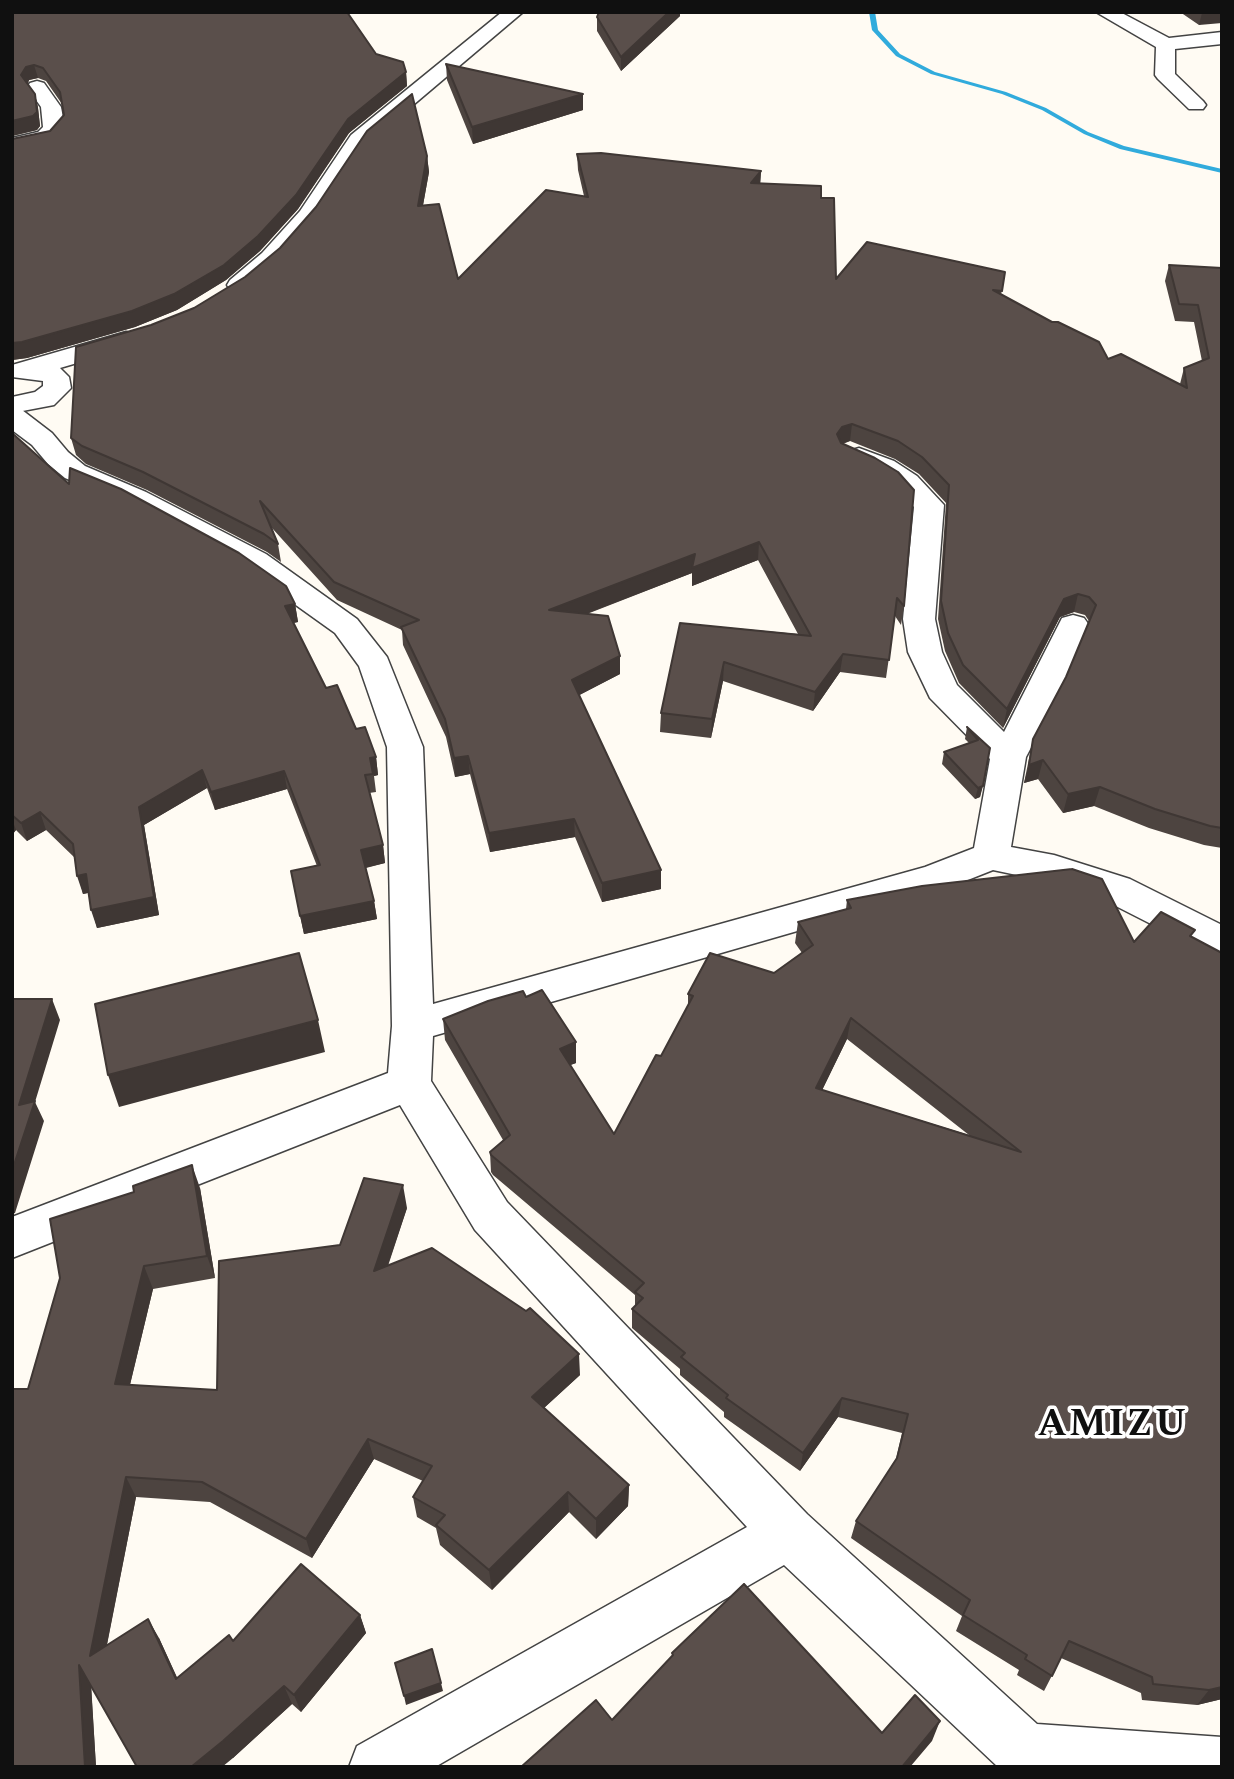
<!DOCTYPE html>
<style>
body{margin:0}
#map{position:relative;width:1234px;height:1779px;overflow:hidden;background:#fffbf3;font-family:Spectral,serif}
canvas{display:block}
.frame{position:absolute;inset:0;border:14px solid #101010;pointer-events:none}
</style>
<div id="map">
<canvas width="1234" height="1779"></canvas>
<div class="frame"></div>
</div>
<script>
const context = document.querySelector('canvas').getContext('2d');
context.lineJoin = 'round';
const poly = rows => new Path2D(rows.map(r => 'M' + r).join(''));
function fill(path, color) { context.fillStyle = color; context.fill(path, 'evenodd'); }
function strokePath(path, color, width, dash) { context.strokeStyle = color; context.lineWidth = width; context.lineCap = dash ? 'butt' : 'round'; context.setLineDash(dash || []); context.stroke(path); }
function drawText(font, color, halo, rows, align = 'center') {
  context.font = font + ' Spectral,serif'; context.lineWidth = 7; context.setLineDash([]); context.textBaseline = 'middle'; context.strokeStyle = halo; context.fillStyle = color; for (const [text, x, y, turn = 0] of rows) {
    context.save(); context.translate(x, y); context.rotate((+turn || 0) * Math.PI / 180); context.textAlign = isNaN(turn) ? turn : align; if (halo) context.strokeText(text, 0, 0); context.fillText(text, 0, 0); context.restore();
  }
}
const stream = poly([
 [869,12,875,12,878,30,900,54,935,72,1006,92,1046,108,1088,132,1124,146,1222,169,1222,173,1120,149,1084,134,1042,110,1002,94,931,74,896,56,872,30,869,12]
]);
const minor = poly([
 [1096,12,1120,12,1169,38,1222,32,1222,44,1175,49,1175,74,1203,101,1206,105,1203,109,1189,109,1158,79,1155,75,1156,47,1096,12],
 [37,81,44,83,61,107,65,129,53,142,12,151,12,138,38,132,43,127,41,107,27,87,30,83,37,81],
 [12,408,22,410,52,433,68,452,85,466,146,492,266,554,357,619,387,657,423,747,433,1004,925,867,974,848,990,759,930,698,908,652,903,619,914,507,897,488,874,473,849,463,845,457,849,451,859,448,894,461,917,476,944,505,935,619,942,652,957,685,1004,732,1062,618,1073,615,1084,618,1089,625,1059,694,1026,757,1011,847,1054,855,1130,879,1222,925,1222,958,1208,953,1102,899,1050,882,993,870,950,887,433,1036,431,1081,507,1202,807,1514,1037,1724,1222,1737,1222,1767,998,1767,784,1565,435,1767,349,1767,357,1746,747,1527,475,1230,400,1105,12,1258,12,1217,388,1073,392,1026,387,747,359,666,335,633,244,568,126,504,65,478,48,464,32,445,12,430,12,408]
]);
const tertiary = poly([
 [502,12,523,12,367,144,316,221,280,263,248,290,239,292,230,290,227,285,230,280,262,253,300,211,351,135,502,12],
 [126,332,135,334,139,340,135,346,60,368,69,377,71,388,54,405,12,413,12,397,35,392,43,386,43,381,12,377,12,365,126,332]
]);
const wall = poly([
 [12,12,376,54,406,72,407,86,349,133,298,209,260,251,226,280,177,310,135,327,27,358,12,360,12,139,50,131,64,115,62,104,46,81,38,78,29,80,28,84,35,94,38,108,40,126,37,130,12,136],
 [599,12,680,12,680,16,621,71,597,31,597,17],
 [1180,12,1222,12,1199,25],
 [446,64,583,94,583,110,473,144,447,80],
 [577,154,761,171,760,184,821,198,836,279,1005,272,1001,295,1108,359,1180,384,1184,368,1202,361,1194,322,1175,321,1165,281,1169,265,1222,268,1222,848,1204,845,1149,828,1094,806,1063,813,1038,779,1024,783,1033,739,1066,677,1089,621,1085,615,1074,612,1060,617,1003,728,959,683,945,651,938,619,946,503,919,474,895,459,850,441,843,444,904,606,901,625,895,616,886,678,840,672,813,711,723,681,711,738,660,732,661,713,680,623,798,634,758,560,692,586,692,573,587,614,620,674,579,695,661,889,602,902,575,837,490,852,470,774,455,777,446,737,403,645,402,630,337,600,272,528,278,544,281,562,267,552,147,490,86,464,76,455,71,438,151,325,194,308,245,277,427,156,429,172,423,205,458,279,584,196,578,170],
 [12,433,69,484,295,604,298,622,293,623,326,688,376,757,378,775,374,776,376,792,369,793,383,845,385,863,366,868,374,901,377,919,304,934,291,871,317,866,287,789,215,810,207,788,144,825,159,915,97,928,88,893,83,894,75,858,46,830,27,841,16,830,12,835],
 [967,727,990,748,980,797,975,799,942,764,944,752,969,743,965,739],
 [847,900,1134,942,1192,937,1222,953,1222,1699,1197,1705,1142,1700,1141,1693,1061,1658,1044,1691,1017,1675,1019,1670,956,1631,962,1616,851,1538,856,1521,896,1459,902,1433,838,1417,800,1471,724,1417,724,1412,680,1375,680,1369,632,1328,632,1309,635,1306,635,1295,493,1175,491,1172,490,1152,503,1140,445,1040,443,1019,576,1063,570,1065,614,1134,661,1056,688,1006,688,994,774,973,802,953,795,943,798,922,846,909],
 [847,1039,969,1135,822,1090],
 [200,1188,215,1278,153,1289,130,1385,217,1390,340,1245,407,1208,388,1266,580,1375,544,1408,629,1485,628,1506,596,1539,569,1512,492,1590,440,1545,436,1528,417,1517,413,1497,423,1481,374,1459,312,1558,210,1502,136,1497,107,1645,159,1638,177,1678,233,1641,360,1615,366,1633,301,1712,292,1704,233,1758,91,1686,96,1767,12,1767,28,1389]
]);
const shadedWall = poly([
 [669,12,680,12,680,16,621,71,621,57],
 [1208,12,1222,12,1222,23,1199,25,1202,13],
 [34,65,38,78,29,80,25,88,21,75,26,67],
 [406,72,407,86,349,133,298,209,260,251,226,280,177,310,135,327,27,358,12,360,12,343,348,119],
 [35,94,38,108,40,126,37,130,12,136,12,121],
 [583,94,583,110,473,144,472,127],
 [427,156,429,172,420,222,418,206],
 [761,171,760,187,751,183],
 [852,424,850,441,840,444,837,434,842,427],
 [759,542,758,560,692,586,692,573,549,628,549,610,695,554],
 [1078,594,1074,612,1060,617,1003,728,1007,709,1064,599],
 [295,604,298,622,288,624,285,606],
 [843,654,840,672,813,711,815,692],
 [620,656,620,674,572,699,572,680],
 [724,662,723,681,711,738,712,719],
 [468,756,470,774,455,777,454,758],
 [376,757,378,775,374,776,370,758],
 [1043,760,1038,779,1024,783,1029,765],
 [202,770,207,788,144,825,159,915,97,928,91,910,139,807],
 [284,771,287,789,215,810,211,792],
 [983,786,980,797,975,799,978,788],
 [1100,787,1094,806,1063,813,1068,794],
 [40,812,46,830,27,841,21,823],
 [12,819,16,830,12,835],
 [574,819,575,837,490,852,489,833],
 [383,845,385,863,364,868,361,850],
 [661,870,661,889,602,902,602,883],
 [86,874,92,892,83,894,77,876],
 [374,901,377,919,304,934,300,916],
 [52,999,60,1020,35,1102,44,1121,15,1213,12,1214,12,1171,19,1105],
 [851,1018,847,1039,813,1109,816,1088],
 [318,1020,325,1052,119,1107,108,1075],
 [576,1042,576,1063,560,1069,560,1049],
 [192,1165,200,1188,215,1278,207,1256],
 [403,1185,407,1208,378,1294,374,1271],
 [144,1266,153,1289,125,1405,115,1384],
 [579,1354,580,1375,533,1418,532,1397],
 [842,1398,838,1417,800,1471,803,1453],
 [368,1439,374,1459,312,1558,306,1539],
 [126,1477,136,1497,101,1674,90,1656],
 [629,1485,628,1506,596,1539,596,1519],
 [568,1492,569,1512,492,1590,489,1570],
 [360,1615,366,1633,301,1712,294,1695],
 [148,1619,159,1638,186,1697,176,1679],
 [79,1665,91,1683,96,1767,85,1767],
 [441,1683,443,1691,406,1705,404,1696],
 [284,1686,292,1704,233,1758,222,1767,191,1767],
 [1222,1687,1222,1699,1197,1705,1209,1690],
 [940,1721,932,1741,910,1767,902,1767]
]);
const building = poly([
 [12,12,347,12,376,54,403,62,406,72,348,119,296,195,258,236,224,265,174,294,132,311,22,342,12,343,12,139,50,131,64,115,60,92,43,68,34,65,26,67,21,75,35,94,37,112,33,116,12,121,12,12],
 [599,12,669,12,621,57,597,17,599,12],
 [446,64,583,94,472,127,446,64],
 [412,94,427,156,418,206,439,204,458,279,546,190,588,197,577,154,601,153,761,171,751,183,821,186,821,198,834,198,836,279,867,242,1005,272,1002,291,993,290,1052,322,1058,322,1099,342,1108,359,1121,354,1187,388,1184,368,1209,358,1198,305,1179,304,1169,265,1222,268,1222,828,1210,826,1155,809,1100,787,1068,794,1043,760,1029,765,1033,739,1066,677,1096,605,1089,597,1078,594,1064,599,1007,709,963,665,948,633,941,601,949,485,922,457,898,441,852,424,842,427,837,434,841,443,875,458,898,472,914,490,904,606,897,598,889,660,843,654,815,692,724,662,712,719,661,713,680,623,811,636,759,542,692,568,695,554,549,610,608,616,620,656,572,680,661,870,602,883,574,819,489,833,468,756,454,758,445,719,401,627,419,620,334,582,260,501,278,544,264,534,143,472,82,446,71,438,76,347,151,325,194,308,245,277,280,248,316,207,367,131,412,94],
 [12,433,69,484,70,468,121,489,239,553,286,586,295,604,285,606,326,688,337,685,356,729,365,727,376,757,370,758,373,774,365,775,383,845,361,850,374,901,300,916,291,871,320,865,284,771,211,792,202,770,139,807,154,897,91,910,86,874,77,876,73,844,40,812,21,823,12,815,12,433],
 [967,727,990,748,983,786,978,788,944,752,978,740,967,727],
 [1072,869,1102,879,1134,942,1161,912,1195,930,1190,936,1222,953,1222,1687,1209,1690,1153,1684,1152,1677,1069,1641,1052,1676,1025,1659,1027,1655,963,1615,970,1600,856,1521,897,1458,908,1414,842,1398,803,1453,726,1398,728,1395,681,1357,685,1353,632,1309,643,1298,635,1292,644,1283,491,1155,490,1152,510,1135,443,1019,488,1001,523,991,526,997,542,990,576,1042,560,1049,614,1134,656,1055,661,1056,693,996,688,994,710,953,774,973,813,945,798,922,851,908,847,900,922,886,1072,869],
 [851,1018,1021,1152,816,1088,851,1018],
 [299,953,318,1020,108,1075,95,1004,299,953],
 [12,999,52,999,19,1105,35,1101,12,1171,12,999],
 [192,1165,207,1256,144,1266,115,1384,217,1390,219,1261,340,1245,364,1178,403,1185,374,1271,432,1248,526,1311,530,1308,579,1354,532,1397,629,1485,596,1519,568,1492,489,1570,436,1525,445,1515,413,1497,432,1466,368,1439,306,1539,202,1482,126,1477,90,1656,148,1619,176,1679,229,1635,233,1641,301,1564,360,1615,294,1695,284,1686,223,1741,191,1767,137,1767,79,1665,85,1767,12,1767,12,1390,13,1389,28,1389,60,1278,50,1219,134,1192,133,1186,192,1165],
 [744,1584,882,1733,915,1695,940,1721,902,1767,521,1767,596,1700,612,1720,673,1655,672,1653,744,1584],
 [432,1649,441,1683,404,1696,395,1663,432,1649]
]);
const nearDistrictnames = [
 ["AMIZU",1113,1428]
];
fill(stream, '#31abdc');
strokePath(minor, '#434343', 3);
strokePath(tertiary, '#434343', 3);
fill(minor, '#fff');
fill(tertiary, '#fff');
fill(wall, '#4d4440');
fill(shadedWall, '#3f3734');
fill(building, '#5a4f4b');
strokePath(building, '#3f3734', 2);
context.letterSpacing = '2px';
drawText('bold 38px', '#101010', '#fff', nearDistrictnames);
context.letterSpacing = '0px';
</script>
